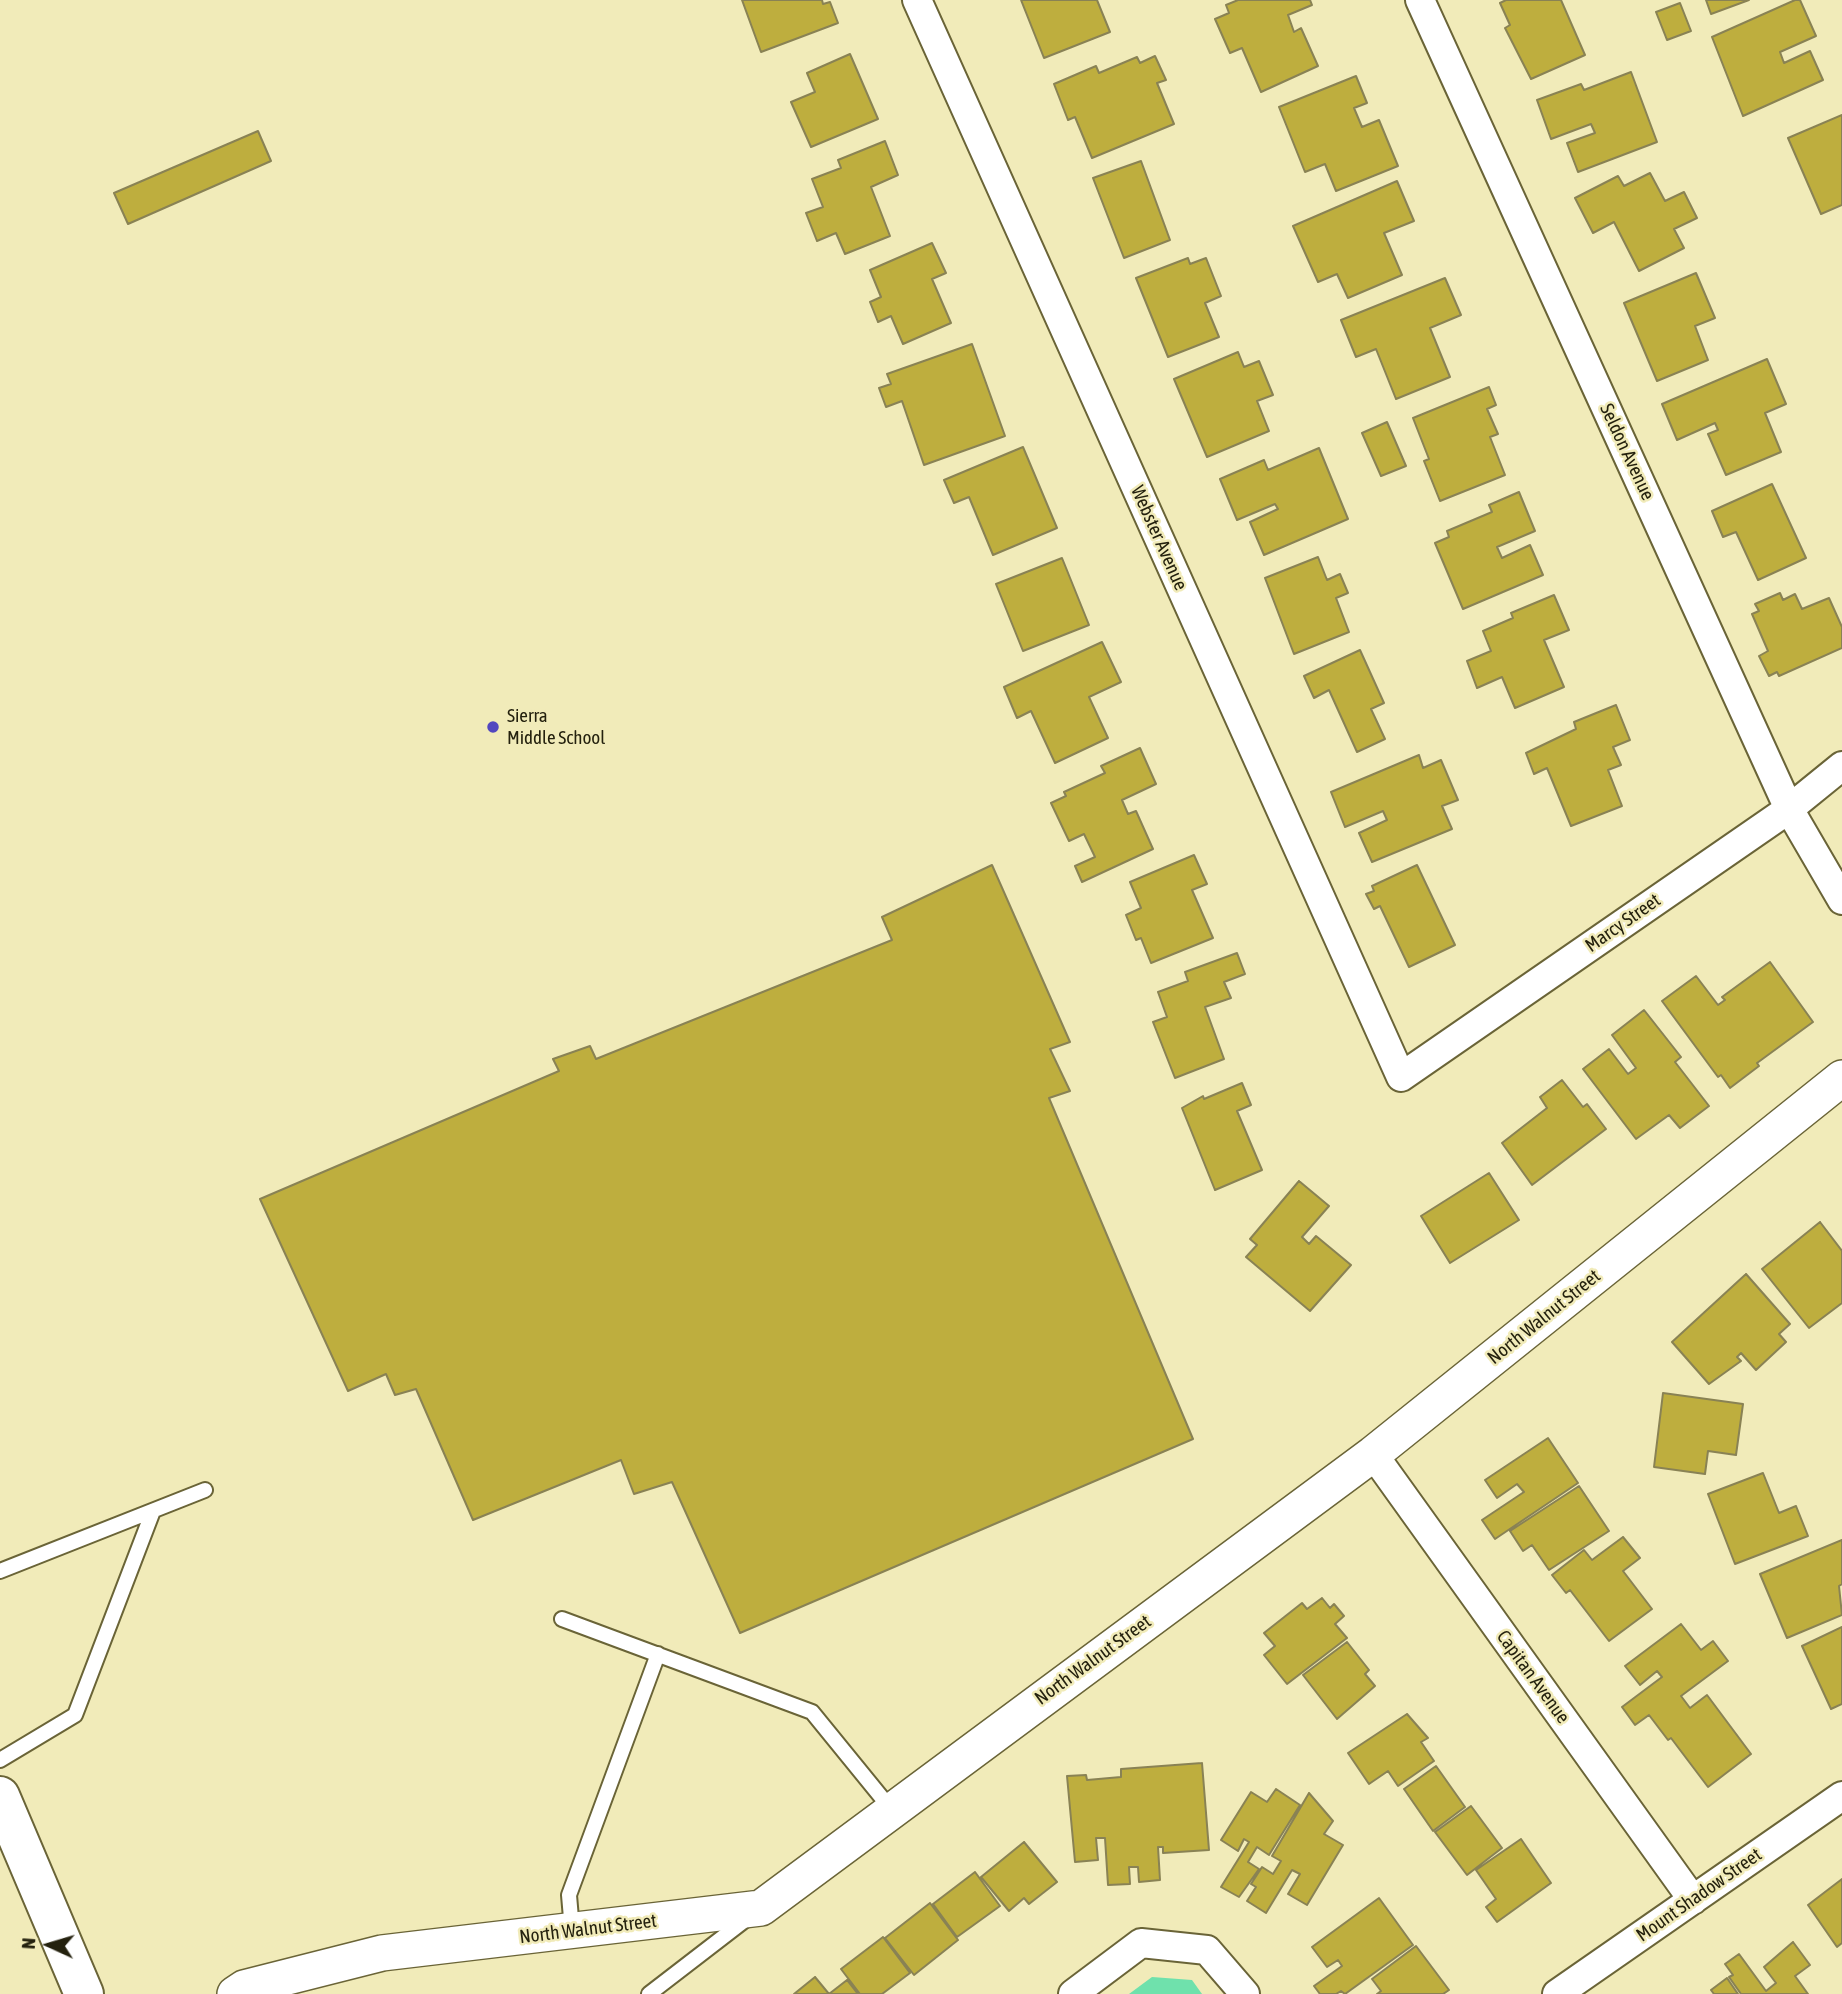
<!DOCTYPE html>
<style>
body{margin:0}
#map{position:relative;width:1842px;height:1994px;overflow:hidden;background:#f1ebb9;font-family:"Asap Condensed",sans-serif}
canvas{display:block}
.north{position:absolute;left:14px;top:1910px;width:70px;height:70px;-webkit-text-stroke:5px #f1ebb9;paint-order:stroke;rotate:274deg;font-size:19px;font-weight:700;line-height:28px;text-align:center;color:#24210e}
.north::after{content:'';display:block;margin:auto;width:24px;height:32px;background:#24210e;clip-path:polygon(50% 0,100% 100%,50% 72%,0 100%)}
</style>
<div id="map">
<canvas width="1842" height="1994"></canvas>
<div class="north">N</div>
</div>
<script>
const context = document.querySelector('canvas').getContext('2d');
context.lineJoin = 'round';
function fill(path, color) { context.fillStyle = color; context.fill(path, 'evenodd'); }
const poly = rows => new Path2D(rows.map(r => 'M' + r).join(''));
function strokePath(path, color, width, dash) { context.strokeStyle = color; context.lineWidth = width; context.lineCap = dash ? 'butt' : 'round'; context.setLineDash(dash || []); context.stroke(path); }
function drawText(font, color, halo, rows, align = 'center') {
  context.font = font + ' "Asap Condensed",sans-serif'; context.lineWidth = 5; context.setLineDash([]); context.textBaseline = 'middle'; context.strokeStyle = halo; context.fillStyle = color; for (const [text, x, y, turn = 0] of rows) {
    context.save(); context.translate(x, y); context.rotate((+turn || 0) * Math.PI / 180); context.textAlign = isNaN(turn) ? turn : align; if (halo) context.strokeText(text, 0, 0); context.fillText(text, 0, 0); context.restore();
  }
}
const green = poly([
 [1152,1977,1192,1980,1202,1994,1129,1994]
]);
const building = poly([
 [742,0,822,0,823,4,830,2,838,23,761,52,742,0],
 [1021,0,1097,0,1110,32,1044,58,1021,0],
 [1238,0,1310,0,1312,5,1288,15,1294,32,1301,28,1318,66,1261,92,1242,48,1230,53,1215,19,1229,13,1226,5,1238,0],
 [1506,0,1561,0,1585,55,1531,79,1505,28,1510,25,1500,3,1506,0],
 [1706,0,1749,0,1711,14,1706,0],
 [1795,0,1800,0,1816,36,1780,52,1784,63,1810,51,1823,80,1743,116,1712,37,1795,0],
 [1680,3,1691,31,1667,40,1656,12,1680,3],
 [850,54,878,119,811,147,791,102,815,92,807,73,850,54],
 [1155,56,1166,80,1157,83,1174,124,1092,158,1075,117,1068,120,1054,84,1096,66,1099,73,1137,57,1140,63,1155,56],
 [1631,72,1657,142,1578,172,1567,143,1595,133,1591,124,1551,139,1537,100,1581,84,1584,90,1631,72],
 [1356,76,1367,103,1354,108,1362,127,1379,120,1398,166,1336,191,1325,164,1305,172,1279,107,1356,76],
 [1842,115,1842,205,1821,214,1788,138,1842,115],
 [258,131,271,161,128,224,114,193,258,131],
 [885,141,898,175,871,187,890,236,845,254,836,233,817,241,806,213,823,207,812,179,841,168,838,160,885,141],
 [1141,161,1170,240,1124,258,1093,178,1141,161],
 [1650,173,1665,201,1684,192,1697,218,1674,229,1684,248,1639,271,1614,222,1593,233,1575,198,1618,176,1624,186,1650,173],
 [1397,181,1414,221,1384,233,1402,275,1348,298,1337,274,1318,282,1293,226,1397,181],
 [932,243,946,273,932,279,951,323,903,344,891,316,878,322,870,302,881,297,870,270,932,243],
 [1188,258,1190,264,1206,258,1221,296,1205,303,1219,337,1168,357,1136,278,1188,258],
 [1696,273,1715,318,1695,326,1708,360,1657,381,1624,303,1696,273],
 [1445,278,1461,315,1430,328,1450,377,1396,399,1376,349,1356,357,1341,320,1445,278],
 [972,344,1005,436,924,465,902,401,886,407,879,388,891,384,887,374,972,344],
 [1238,352,1244,367,1259,361,1273,395,1257,401,1269,431,1207,457,1174,379,1238,352],
 [1767,359,1786,404,1765,413,1781,452,1726,475,1708,434,1718,430,1715,423,1677,440,1662,404,1767,359],
 [1489,387,1496,405,1487,409,1498,434,1490,437,1505,475,1440,501,1424,461,1429,459,1413,418,1489,387],
 [1387,422,1406,466,1381,476,1362,433,1387,422],
 [1023,447,1057,528,993,555,969,497,954,503,944,480,1023,447],
 [1319,448,1348,519,1264,555,1250,522,1278,509,1275,504,1237,520,1220,479,1264,460,1268,470,1319,448],
 [1772,484,1806,558,1758,580,1736,532,1723,537,1712,511,1772,484],
 [1519,492,1535,531,1497,547,1502,558,1530,545,1543,575,1463,609,1435,543,1449,537,1447,531,1492,512,1489,505,1519,492],
 [1318,557,1327,580,1340,574,1348,593,1336,598,1349,632,1294,654,1265,578,1318,557],
 [1062,558,1089,625,1023,651,996,584,1062,558],
 [1780,593,1783,600,1795,594,1802,609,1829,598,1842,627,1842,648,1779,676,1777,672,1769,676,1759,656,1768,651,1752,614,1759,611,1755,604,1780,593],
 [1554,595,1569,630,1544,640,1564,687,1515,708,1502,677,1477,688,1467,661,1491,651,1483,631,1513,618,1511,613,1554,595],
 [1102,642,1121,682,1089,697,1108,738,1055,763,1031,711,1017,718,1004,687,1102,642],
 [1360,650,1384,703,1371,709,1385,739,1357,752,1329,690,1314,698,1304,676,1360,650],
 [1616,705,1630,740,1613,747,1621,765,1608,770,1622,806,1571,826,1547,768,1534,774,1526,753,1576,729,1574,722,1616,705],
 [1140,748,1156,784,1122,800,1128,814,1136,811,1153,849,1082,882,1075,866,1095,857,1084,834,1069,841,1051,803,1066,796,1064,792,1105,773,1101,766,1140,748],
 [1419,755,1423,768,1441,760,1458,800,1442,806,1452,829,1372,862,1359,833,1387,820,1383,811,1345,827,1331,792,1419,755],
 [1194,855,1207,884,1192,890,1213,938,1151,963,1141,938,1136,940,1126,915,1141,908,1130,882,1194,855],
 [992,865,1070,1042,1050,1049,1070,1091,1049,1098,1193,1439,740,1633,672,1482,634,1494,621,1460,473,1520,416,1389,395,1395,386,1374,348,1391,260,1199,559,1071,553,1059,590,1046,596,1059,892,940,882,917,992,865],
 [1417,865,1455,945,1409,967,1380,906,1374,909,1366,894,1374,891,1372,886,1417,865],
 [1237,953,1245,974,1224,982,1231,998,1205,1007,1224,1059,1175,1078,1153,1022,1167,1017,1158,992,1188,981,1185,972,1237,953],
 [1770,962,1813,1022,1757,1063,1759,1066,1730,1088,1721,1075,1718,1077,1662,1001,1696,976,1718,1005,1725,1000,1722,997,1770,962],
 [1644,1010,1681,1057,1675,1062,1709,1106,1680,1128,1669,1115,1636,1139,1583,1069,1609,1049,1628,1074,1636,1068,1612,1035,1644,1010],
 [1562,1080,1583,1107,1587,1104,1606,1129,1532,1185,1502,1143,1547,1108,1540,1097,1562,1080],
 [1242,1083,1251,1105,1237,1111,1262,1170,1215,1190,1182,1108,1203,1096,1204,1099,1242,1083],
 [1489,1173,1519,1220,1450,1263,1421,1216,1489,1173],
 [1299,1181,1329,1206,1302,1237,1309,1244,1316,1236,1351,1265,1310,1311,1246,1257,1257,1245,1250,1239,1299,1181],
 [1820,1222,1842,1251,1842,1303,1809,1328,1762,1269,1820,1222],
 [1746,1274,1790,1324,1779,1334,1786,1342,1756,1370,1741,1353,1737,1357,1741,1361,1709,1384,1672,1342,1746,1274],
 [1663,1393,1743,1404,1736,1455,1708,1451,1705,1474,1654,1467,1663,1393],
 [1548,1438,1578,1483,1495,1539,1482,1520,1524,1492,1517,1484,1497,1498,1485,1480,1548,1438],
 [1763,1473,1779,1513,1796,1506,1808,1536,1735,1564,1708,1494,1763,1473],
 [1579,1486,1609,1531,1549,1570,1532,1545,1523,1551,1510,1531,1579,1486],
 [1623,1537,1640,1558,1623,1571,1652,1609,1609,1641,1570,1590,1566,1593,1552,1575,1584,1550,1592,1560,1623,1537],
 [1842,1540,1842,1584,1839,1586,1842,1615,1787,1638,1760,1574,1842,1540],
 [1322,1598,1330,1608,1334,1604,1344,1616,1335,1624,1347,1638,1287,1684,1264,1655,1275,1646,1264,1633,1302,1603,1307,1609,1322,1598],
 [1681,1624,1701,1650,1713,1641,1728,1661,1681,1696,1690,1708,1707,1695,1751,1754,1708,1787,1671,1738,1668,1740,1649,1715,1635,1725,1622,1707,1662,1677,1657,1671,1640,1685,1625,1666,1681,1624],
 [1842,1627,1842,1704,1831,1709,1802,1646,1842,1627],
 [1347,1642,1369,1670,1365,1674,1375,1686,1337,1719,1303,1675,1347,1642],
 [1407,1714,1428,1738,1421,1742,1434,1761,1398,1786,1388,1771,1369,1784,1348,1753,1407,1714],
 [1202,1763,1209,1850,1163,1853,1163,1847,1158,1847,1160,1880,1139,1882,1138,1867,1129,1867,1130,1884,1108,1885,1105,1838,1096,1838,1098,1860,1075,1862,1067,1776,1086,1775,1087,1780,1121,1777,1121,1769,1202,1763],
 [1436,1766,1465,1807,1433,1831,1404,1789,1436,1766],
 [1276,1789,1300,1805,1269,1855,1257,1847,1248,1862,1259,1869,1239,1897,1221,1887,1249,1842,1244,1839,1238,1851,1221,1840,1251,1792,1267,1802,1276,1789],
 [1309,1793,1333,1821,1324,1834,1343,1845,1307,1905,1288,1894,1300,1874,1292,1870,1266,1913,1247,1901,1256,1887,1251,1884,1262,1867,1273,1874,1281,1861,1272,1856,1309,1793],
 [1471,1806,1502,1848,1467,1875,1435,1832,1471,1806],
 [1521,1839,1551,1883,1497,1922,1486,1907,1496,1899,1476,1870,1521,1839],
 [1024,1842,1057,1882,1029,1904,1024,1898,1009,1911,981,1877,1024,1842],
 [975,1872,1000,1906,957,1937,933,1904,975,1872],
 [1842,1879,1842,1943,1837,1947,1808,1905,1842,1879],
 [1379,1898,1413,1945,1345,1994,1341,1991,1336,1994,1320,1994,1314,1986,1342,1966,1338,1960,1327,1967,1312,1947,1379,1898],
 [930,1903,958,1940,914,1975,885,1938,930,1903],
 [883,1937,910,1973,882,1994,860,1994,841,1969,883,1937],
 [1793,1942,1810,1965,1795,1976,1808,1994,1741,1994,1729,1977,1733,1975,1725,1964,1739,1954,1766,1991,1776,1983,1764,1967,1793,1942],
 [1416,1946,1449,1990,1443,1994,1377,1994,1381,1991,1372,1979,1416,1946],
 [815,1977,829,1994,794,1994,815,1977],
 [1727,1978,1738,1994,1714,1994,1711,1990,1727,1978],
 [847,1980,858,1994,829,1994,847,1980]
]);
const service = poly([
 [0,1571,205,1490],
 [562,1619,812,1712,891,1809],
 [0,1760,75,1715,153,1511],
 [572,1930,569,1895,658,1654],
 [649,1994,749,1917]
]);
const minor = poly([
 [917,0,1401,1077,1789,809,1842,766],
 [1420,0,1789,809,1842,900],
 [1373,1454,1693,1900],
 [1073,1994,1141,1943,1207,1950,1245,1994],
 [1557,1994,1842,1796]
]);
const tertiary = poly([
 [235,1994,244,1988,382,1953,761,1908,1373,1454,1842,1078]
]);
const secondary = poly([
 [0,1796,84,1994]
]);
const markers = [
 [493,727,7,"#5247bf"]
];
const streetNames = [
 ["Seldon Avenue",1627,452,65],
 ["Webster Avenue",1159,538,66],
 ["Marcy Street",1623,923,-35],
 ["North Walnut Street",1544,1317,-39],
 ["North Walnut Street",1093,1660,-36],
 ["Capitan Avenue",1533,1677,54],
 ["Mount Shadow Street",1699,1895,-35],
 ["North Walnut Street",588,1929,-7]
];
const poiNames = [
 ["Sierra",507,716],
 ["Middle School",507,738]
];
fill(green, '#6fe1ac');
fill(building, '#beae3e');
strokePath(building, '#898254', 2);
strokePath(service, '#6a6437', 18);
strokePath(minor, '#6a6437', 32);
strokePath(tertiary, '#6a6437', 38);
strokePath(secondary, '#6a6437', 42);
strokePath(service, '#fff', 14);
strokePath(minor, '#fff', 28);
strokePath(tertiary, '#fff', 35);
strokePath(secondary, '#fff', 38);
for (const [x, y, r, color] of markers) { const dot = new Path2D(); dot.arc(x, y, r, 0, 2 * Math.PI); context.fillStyle = color; context.fill(dot); strokePath(dot, '#f1ebb9', 2.5); }
drawText('19px', '#24210e', '#f1ebb9', streetNames);
drawText('19px', '#24210e', '#f1ebb9', poiNames, 'left');
</script>
